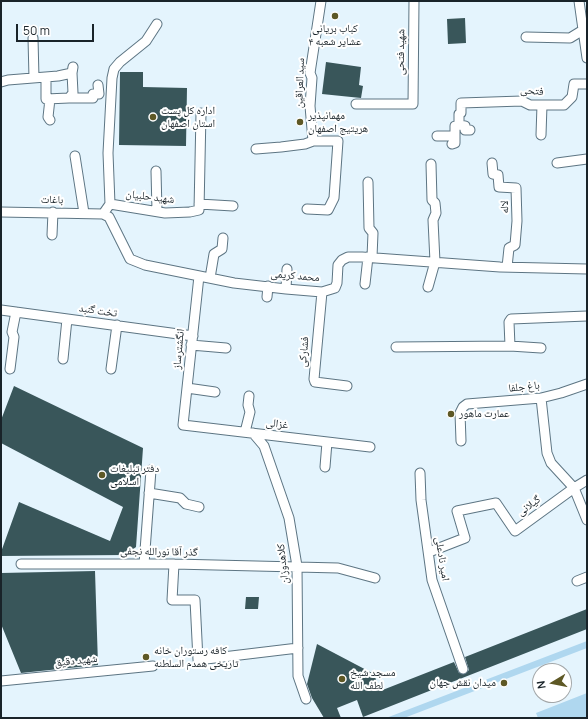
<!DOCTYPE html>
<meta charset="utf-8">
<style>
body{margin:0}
#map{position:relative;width:588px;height:719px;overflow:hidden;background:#e4f4fd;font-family:Manrope,sans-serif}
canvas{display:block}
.frame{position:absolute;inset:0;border:2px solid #192329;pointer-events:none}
.north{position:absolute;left:532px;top:663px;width:40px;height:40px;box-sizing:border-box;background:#fff;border:1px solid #a3a7a9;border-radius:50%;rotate:260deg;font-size:11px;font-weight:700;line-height:16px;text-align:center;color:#192329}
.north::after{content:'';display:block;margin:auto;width:14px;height:18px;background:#5e5825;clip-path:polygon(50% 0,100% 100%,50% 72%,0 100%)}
.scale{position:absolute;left:16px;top:24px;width:78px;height:18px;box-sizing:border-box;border:2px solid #192329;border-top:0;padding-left:5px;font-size:12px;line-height:14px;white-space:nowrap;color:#192329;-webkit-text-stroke:3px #fff;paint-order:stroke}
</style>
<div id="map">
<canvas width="588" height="719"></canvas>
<div class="frame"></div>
<div class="north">N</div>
<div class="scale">50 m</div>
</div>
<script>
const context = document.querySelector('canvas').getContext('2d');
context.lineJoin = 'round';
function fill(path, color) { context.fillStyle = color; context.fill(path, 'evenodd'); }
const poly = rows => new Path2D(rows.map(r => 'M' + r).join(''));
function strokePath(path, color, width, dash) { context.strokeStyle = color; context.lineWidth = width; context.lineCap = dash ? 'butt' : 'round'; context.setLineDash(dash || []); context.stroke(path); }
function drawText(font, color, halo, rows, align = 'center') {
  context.font = font + ' Manrope,"Noto Naskh Arabic",sans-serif'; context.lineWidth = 4; context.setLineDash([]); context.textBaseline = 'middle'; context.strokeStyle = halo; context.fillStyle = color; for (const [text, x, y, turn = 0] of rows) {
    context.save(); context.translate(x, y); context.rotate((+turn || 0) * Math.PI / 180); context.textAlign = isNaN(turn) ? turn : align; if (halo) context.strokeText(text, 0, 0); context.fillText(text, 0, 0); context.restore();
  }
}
const green = poly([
 [587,641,587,648,404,718,386,718],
 [587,693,587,718,538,718,536,713]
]);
const building = poly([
 [465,18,466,43,448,44,447,19],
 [326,62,361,67,359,85,363,86,361,98,322,94],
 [120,72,143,72,143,87,187,88,186,146,119,145],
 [14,386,143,448,136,547,125,555,1,556,1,552,19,502,110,541,123,507,1,443,1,420],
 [95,571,98,665,21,673,1,624,1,573],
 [246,597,259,597,258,609,245,609],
 [587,609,587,629,363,717,357,700,337,708,341,718,324,718,312,698,307,684,317,644,374,674,380,691,454,662,459,673,465,674,469,670,465,657]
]);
const street = poly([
 [579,1,587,58],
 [526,37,570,38,583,30],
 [33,38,34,78],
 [46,77,46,99,69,98,73,93,72,73],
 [1,82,8,80,58,76,72,73,73,67],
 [69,98,93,98,93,94,99,94,98,85],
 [50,99,48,117,50,120],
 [356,104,413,104,414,1],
 [459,125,465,126,465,130,470,130],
 [541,135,542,105],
 [437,136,455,136],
 [313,141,310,106,312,78,310,73,321,1],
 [452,144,455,143,455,126,459,125,459,114,461,113,461,103,522,101,530,105,564,105,572,97,574,84,587,84],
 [256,149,281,147,305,144,313,141,338,141,334,198,328,210,307,209],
 [75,156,84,213],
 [492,163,493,174,498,175,499,187,516,188,517,221,515,245,509,248,507,267],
 [557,163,587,159],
 [156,171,157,211],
 [368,182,369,228,373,233,372,257],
 [110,204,108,153,112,78,114,69,120,62,146,41,157,24],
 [199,204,233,206],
 [1,212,103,214,109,217,130,259,145,265,234,283,286,289,322,292,335,288,337,283,338,265,342,260,348,257,362,257,500,267,587,269],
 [103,214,110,204,165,213,190,212,199,210,201,113],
 [52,235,53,212],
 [199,276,183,425,370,447],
 [210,278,214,254,222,249,223,238],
 [365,284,368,257],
 [428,287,435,262,433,220,436,213,435,203,432,200,431,164],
 [286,289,287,269],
 [322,292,314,379,315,382,347,386],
 [267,297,268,286],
 [1,310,193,336],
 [191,345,226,348],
 [510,346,509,322,511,319,587,316],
 [396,347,510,346,541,348],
 [63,359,67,319],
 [10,369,14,337,12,332,16,312],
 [111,369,117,325],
 [187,388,215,392],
 [541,398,547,453,551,463,574,488,587,520],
 [245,432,250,412,248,405,249,396],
 [253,433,264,446,289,518,297,566,298,676,306,699],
 [461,441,460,413,463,407,467,404,541,398,561,393,587,384],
 [325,467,327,442],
 [420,473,421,500,432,580,463,669],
 [149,493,180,498,186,504,199,507],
 [429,552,465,538,457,511,496,503,515,531,574,488,587,480],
 [21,564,174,564,338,568,375,578],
 [144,564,151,470],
 [174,564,172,600,195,600,198,660,298,648],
 [577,581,587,577],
 [1,681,153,666]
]);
const markers = [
 [335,16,4,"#5e5825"],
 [153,117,4,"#5e5825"],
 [300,122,4,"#5e5825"],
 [451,414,4,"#5e5825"],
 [102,475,4,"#5e5825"],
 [146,657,4,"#5e5825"],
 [342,679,4,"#5e5825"],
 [504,683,4,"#5e5825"]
];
const poiNames = [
 ["کباب بریانی",335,29,"center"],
 ["عشایر شعبه ۴",335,42,"center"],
 ["اداره کل پست",161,111],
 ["استان اصفهان",161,124],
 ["مهمانپذیر",308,116],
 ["هریتیج اصفهان",308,129],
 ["عمارت ماهور",459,414],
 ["دفتر تبلیغات",110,469],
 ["اسلامی",110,482],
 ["کافه رستوران خانه",154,651],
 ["تاریخی همدم السلطنه",154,664],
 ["مسجد شیخ",350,673],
 ["لطف الله",350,686],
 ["میدان نقش جهان",496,683,"right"]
];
const streetNames = [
 ["شهید فتحی",401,52,-89],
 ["سید العراقین",300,83,-88],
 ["فتحی",532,91,5],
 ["شهید حلبیان",150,197,7],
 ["باغات",52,200,1],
 ["لاله",505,207,-91],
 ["محمد کریمی",295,276,5],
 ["تخت گنبد",98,311,8],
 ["انگشترساز",179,349,-84],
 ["فشارکی",304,352,-85],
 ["باغ جلفا",524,387,-6],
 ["غزالی",277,424,7],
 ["گیلانی",529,506,-36],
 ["گذر آقا نورالله نجفی",159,552,1],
 ["امیر نادعلی",442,559,81],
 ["کلاهدوزان",283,564,-96],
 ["شهید دقیق",76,661,-6]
];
fill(green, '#afd7ef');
fill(building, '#39565a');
strokePath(street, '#5d7583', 11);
strokePath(street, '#fff', 9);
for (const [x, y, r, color] of markers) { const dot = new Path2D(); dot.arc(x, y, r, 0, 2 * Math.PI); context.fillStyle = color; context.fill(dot); strokePath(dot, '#fff', 1.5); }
drawText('11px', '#192329', '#fff', poiNames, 'left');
drawText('11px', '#192329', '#fff', streetNames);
</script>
